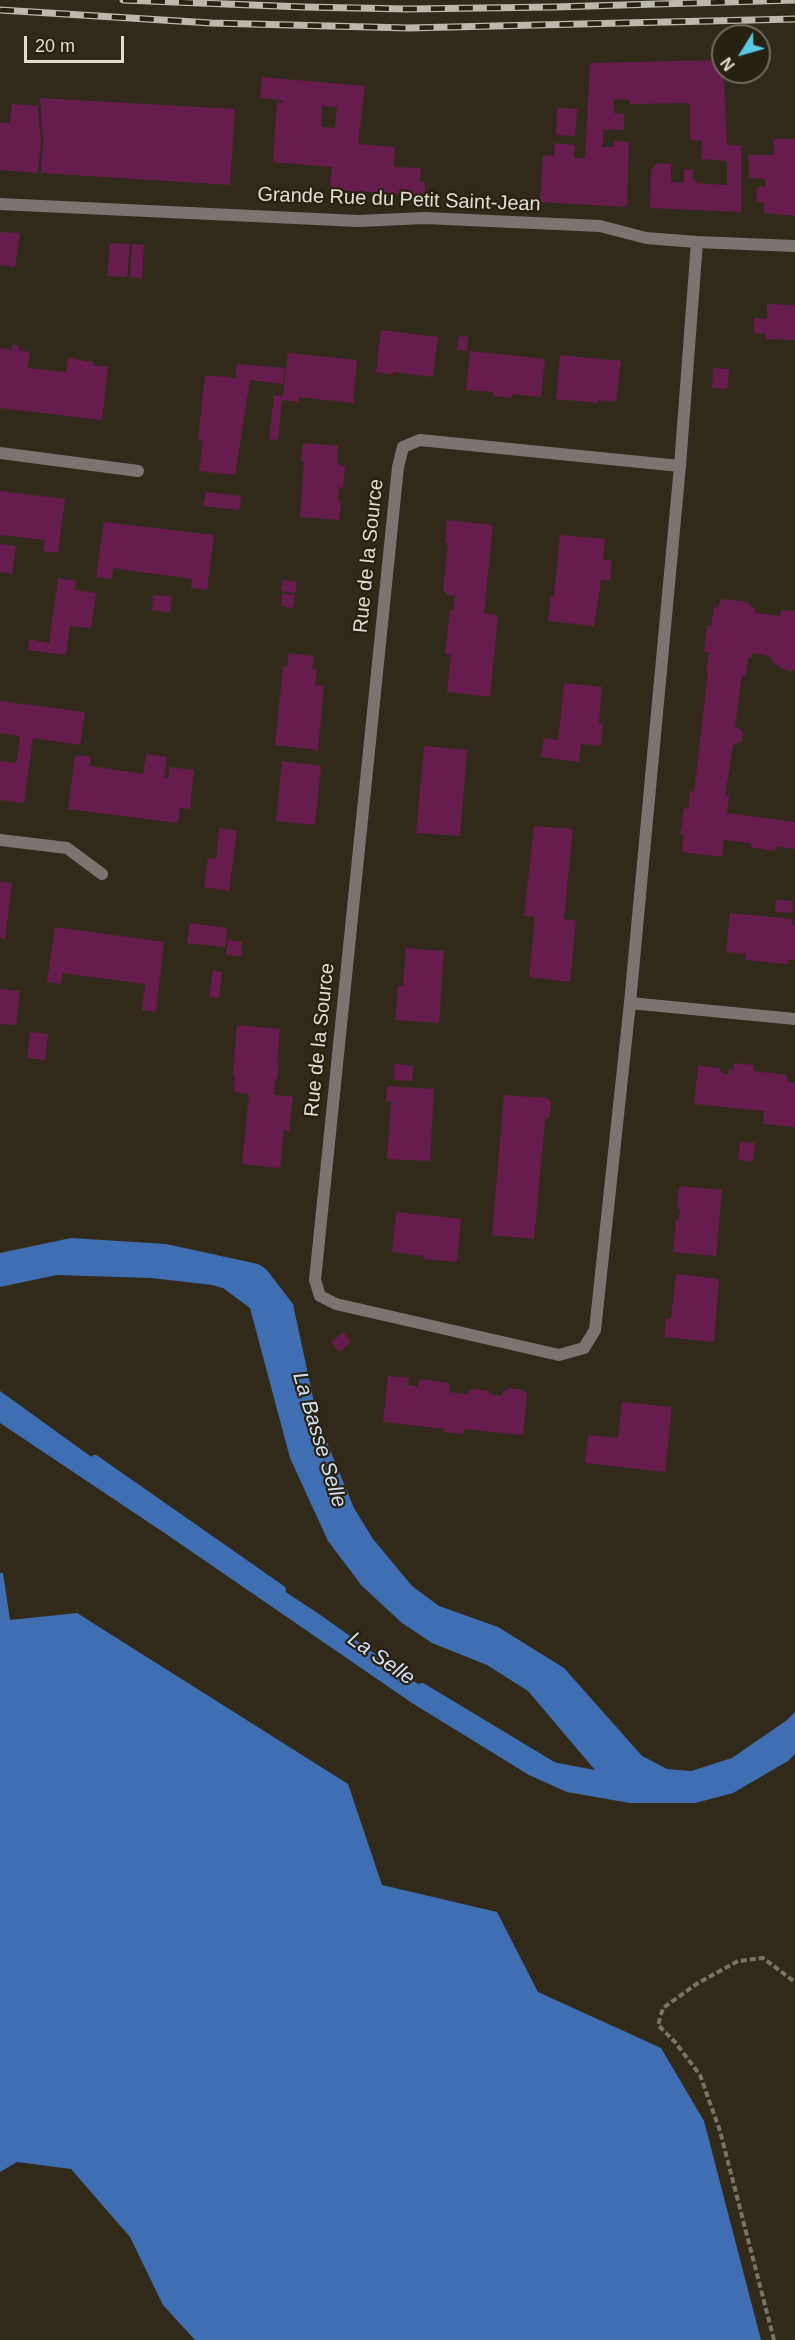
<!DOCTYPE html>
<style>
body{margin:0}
#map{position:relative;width:795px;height:2340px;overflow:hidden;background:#312a1b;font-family:Arial,sans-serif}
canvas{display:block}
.north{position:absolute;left:711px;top:24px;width:60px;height:60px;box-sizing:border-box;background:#272112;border:2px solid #716c5f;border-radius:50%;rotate:233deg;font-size:16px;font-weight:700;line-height:24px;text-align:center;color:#e1ddd3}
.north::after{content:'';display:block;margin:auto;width:21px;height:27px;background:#59c8e5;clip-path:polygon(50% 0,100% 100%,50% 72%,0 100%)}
.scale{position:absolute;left:24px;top:36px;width:100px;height:27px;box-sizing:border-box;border:3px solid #e1ddd3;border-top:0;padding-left:8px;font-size:18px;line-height:21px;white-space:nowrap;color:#e1ddd3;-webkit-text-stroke:4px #272112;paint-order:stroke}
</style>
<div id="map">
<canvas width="795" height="2340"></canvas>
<div class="north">N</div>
<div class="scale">20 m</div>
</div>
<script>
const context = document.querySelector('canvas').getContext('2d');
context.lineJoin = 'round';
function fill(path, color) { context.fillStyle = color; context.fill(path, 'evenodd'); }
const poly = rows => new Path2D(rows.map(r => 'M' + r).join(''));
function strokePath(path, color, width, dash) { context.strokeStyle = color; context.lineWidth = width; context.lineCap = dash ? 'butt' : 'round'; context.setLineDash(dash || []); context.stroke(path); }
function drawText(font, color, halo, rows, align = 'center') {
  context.font = font + ' Arial,sans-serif'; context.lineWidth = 4.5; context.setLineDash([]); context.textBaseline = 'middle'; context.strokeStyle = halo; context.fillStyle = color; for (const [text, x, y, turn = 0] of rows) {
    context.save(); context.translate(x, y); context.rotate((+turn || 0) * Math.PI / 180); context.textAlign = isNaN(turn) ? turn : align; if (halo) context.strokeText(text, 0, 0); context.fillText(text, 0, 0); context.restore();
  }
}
const water = poly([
 [71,1238,166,1244,258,1264,266,1269,293,1304,318,1421,354,1508,373,1539,412,1586,439,1606,498,1627,564,1668,642,1756,667,1769,691,1771,732,1758,787,1720,795,1712,795,1754,788,1761,733,1793,695,1803,630,1803,567,1792,529,1775,412,1703,166,1534,0,1423,0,1391,208,1541,319,1614,443,1702,542,1760,595,1770,528,1691,487,1665,432,1643,402,1623,362,1586,328,1541,290,1458,250,1308,223,1288,212,1285,151,1278,57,1275,0,1287,0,1253],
 [0,1573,3,1573,10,1620,77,1613,348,1784,382,1885,497,1912,538,1992,661,2048,704,2121,761,2340,195,2340,163,2305,130,2237,71,2169,17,2162,0,2172]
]);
const stream = poly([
 [95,1460,281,1590],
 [422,1688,553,1767]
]);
const building = poly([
 [723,60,727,145,741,146,741,212,650,208,651,170,657,163,671,164,671,182,684,183,684,169,693,170,692,179,695,178,695,183,727,185,727,161,701,159,702,141,690,140,690,103,630,104,630,100,614,99,614,113,624,114,624,130,603,129,603,145,600,147,614,147,614,141,629,142,627,207,540,202,543,155,554,156,555,143,575,145,574,158,585,158,590,63],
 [262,77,365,86,358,144,395,147,394,167,421,168,420,182,425,183,425,195,330,190,332,167,273,162,277,102,282,103,282,100,260,98],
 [322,106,337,107,335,128,321,127],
 [40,98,235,109,230,185,41,173,43,142],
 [12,104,38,106,41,142,38,173,0,170,0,123,10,123],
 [557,108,577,109,575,136,556,135],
 [774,139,795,139,795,216,764,213,764,202,756,202,757,187,765,187,765,179,749,178,748,155,774,155],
 [0,232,20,233,15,267,0,265],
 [110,243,130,244,127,277,107,276],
 [132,244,144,245,142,278,130,277],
 [767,304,795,305,795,340,766,339,766,334,754,333,754,318,767,319],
 [381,330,438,337,433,377,393,372,393,375,376,372],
 [459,336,468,337,467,351,457,350],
 [12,345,19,346,19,350,30,352,27,368,66,372,68,358,93,362,93,365,108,367,102,420,0,408,0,348,12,350],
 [470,351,545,359,541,397,512,394,511,398,493,396,494,392,466,390],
 [288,353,357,360,353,403,299,397,298,402,282,400,278,440,269,439,274,395,283,396],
 [560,355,621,361,616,402,599,400,598,403,556,399],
 [237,364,285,368,283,384,250,380,235,475,199,471,203,441,198,440,205,375,235,378],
 [713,368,729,369,727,389,712,388],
 [303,443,338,446,337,463,345,467,343,488,339,487,338,500,341,503,339,520,300,517,304,462,301,461],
 [0,491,65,499,58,553,43,551,45,540,0,535],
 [206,492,241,496,239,510,203,506],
 [447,520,493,525,484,614,498,615,490,697,447,692,451,655,445,654,450,610,453,611,455,596,448,595,443,590,448,543,445,543],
 [104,522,214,535,207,590,191,588,192,579,113,568,112,579,96,577],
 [560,535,605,539,603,560,612,560,610,581,601,580,594,626,548,621,551,596,554,596],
 [0,544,16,546,12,574,0,572],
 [58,578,76,581,74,590,96,593,91,628,70,626,66,655,28,650,29,639,49,643],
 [282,580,297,582,295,593,281,591],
 [282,594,295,595,293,608,281,606],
 [153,595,172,597,170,613,152,610],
 [722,599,747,602,755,610,755,613,780,616,781,610,795,611,795,670,789,671,781,668,774,663,769,656,752,653,751,658,748,657,746,676,742,675,735,726,743,732,742,741,733,745,725,796,729,796,727,813,795,822,795,849,776,846,775,851,750,847,751,843,724,840,722,857,682,852,684,835,680,834,684,808,688,809,690,791,694,792,708,671,706,671,709,653,704,652,707,625,711,626,714,607,717,608],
 [289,653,314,656,312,669,317,669,315,685,324,686,318,750,275,745,283,666,287,667],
 [564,683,602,687,599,724,603,724,601,746,581,744,579,762,541,757,544,738,558,740],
 [0,701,85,712,80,745,33,738,24,803,0,800,0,761,16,763,20,736,0,733],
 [424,746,467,750,460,836,416,833],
 [146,754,167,757,164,778,168,778,169,767,194,770,190,809,180,808,178,823,68,809,75,755,91,757,90,766,143,774],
 [282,761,321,766,315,825,276,821],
 [534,826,573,829,564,919,576,920,570,982,529,977,535,917,524,916],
 [219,828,237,831,229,891,204,887,208,858,216,859],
 [0,882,12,883,5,939,0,938],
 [776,900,793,901,792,913,775,912],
 [730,913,793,919,792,924,795,925,795,960,789,959,788,964,745,960,746,954,726,952],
 [190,923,227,928,225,947,187,943],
 [55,927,164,942,156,1012,142,1010,145,984,63,973,61,984,47,982],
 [228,940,242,942,241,956,226,955],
 [406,948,444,951,439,1023,395,1020,398,986,403,986],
 [213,970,222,972,219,998,209,997],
 [0,989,20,991,16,1025,0,1024],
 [237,1025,280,1029,277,1063,279,1063,277,1079,275,1080,274,1095,293,1097,289,1131,284,1130,280,1168,242,1164,249,1094,234,1092,235,1075,233,1075],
 [30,1032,48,1034,45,1060,27,1058],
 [734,1063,754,1065,753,1071,787,1075,787,1082,795,1083,795,1127,763,1124,764,1111,694,1104,698,1066,719,1068,723,1074,729,1074,729,1069,734,1069],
 [395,1064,413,1066,412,1081,394,1080],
 [387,1086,434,1089,430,1161,387,1159,391,1101,386,1101],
 [504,1095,547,1098,551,1103,550,1116,545,1120,534,1239,492,1235],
 [740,1142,755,1143,753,1162,738,1160],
 [679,1186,722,1190,716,1256,673,1252,676,1219,679,1220,680,1209,677,1209],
 [396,1212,461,1219,457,1262,423,1259,424,1256,392,1252],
 [676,1274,719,1279,714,1342,664,1337,666,1319,671,1319],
 [343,1332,351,1342,339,1352,331,1342],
 [388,1376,409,1378,408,1385,418,1387,419,1379,450,1383,449,1392,466,1394,472,1389,489,1391,489,1394,503,1396,503,1392,509,1388,523,1390,527,1395,523,1435,464,1429,463,1434,444,1432,445,1429,383,1422],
 [622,1402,672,1407,665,1472,585,1463,588,1435,618,1438]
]);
const path = poly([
 [774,2340,720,2131,700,2075,675,2042,658,2025,663,2008,698,1983,738,1961,763,1958,795,1982]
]);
const minor = poly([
 [0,204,358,221,425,218,600,226,646,238,697,242,795,246],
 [0,453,138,471],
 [680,466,420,440,403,447,398,467,315,1280,320,1296,336,1304,559,1355,584,1348,595,1330,630,1003,680,466,697,242],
 [0,840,67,848,102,874],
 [630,1003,795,1019]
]);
const rail = poly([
 [123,0,303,7,408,9,554,7,795,0],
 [0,10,211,23,408,28,795,19]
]);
const streetNames = [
 ["Grande Rue du Petit Saint-Jean",399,200,2],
 ["Rue de la Source",369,556,-84],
 ["Rue de la Source",320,1040,-84]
];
const waterNames = [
 ["La Basse Selle",319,1440,73],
 ["La Selle",381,1659,35]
];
fill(water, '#3f6eb2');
strokePath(stream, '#3f6eb2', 10);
fill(building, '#661d4e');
strokePath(path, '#7a7467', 4, [6, 3]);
strokePath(minor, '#7d7371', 12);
strokePath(rail, '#bdb8ad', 7);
strokePath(rail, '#272112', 4.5, [14]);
drawText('20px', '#e1ddd3', '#272112', streetNames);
drawText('italic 21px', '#d3e0f3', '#272112', waterNames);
</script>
